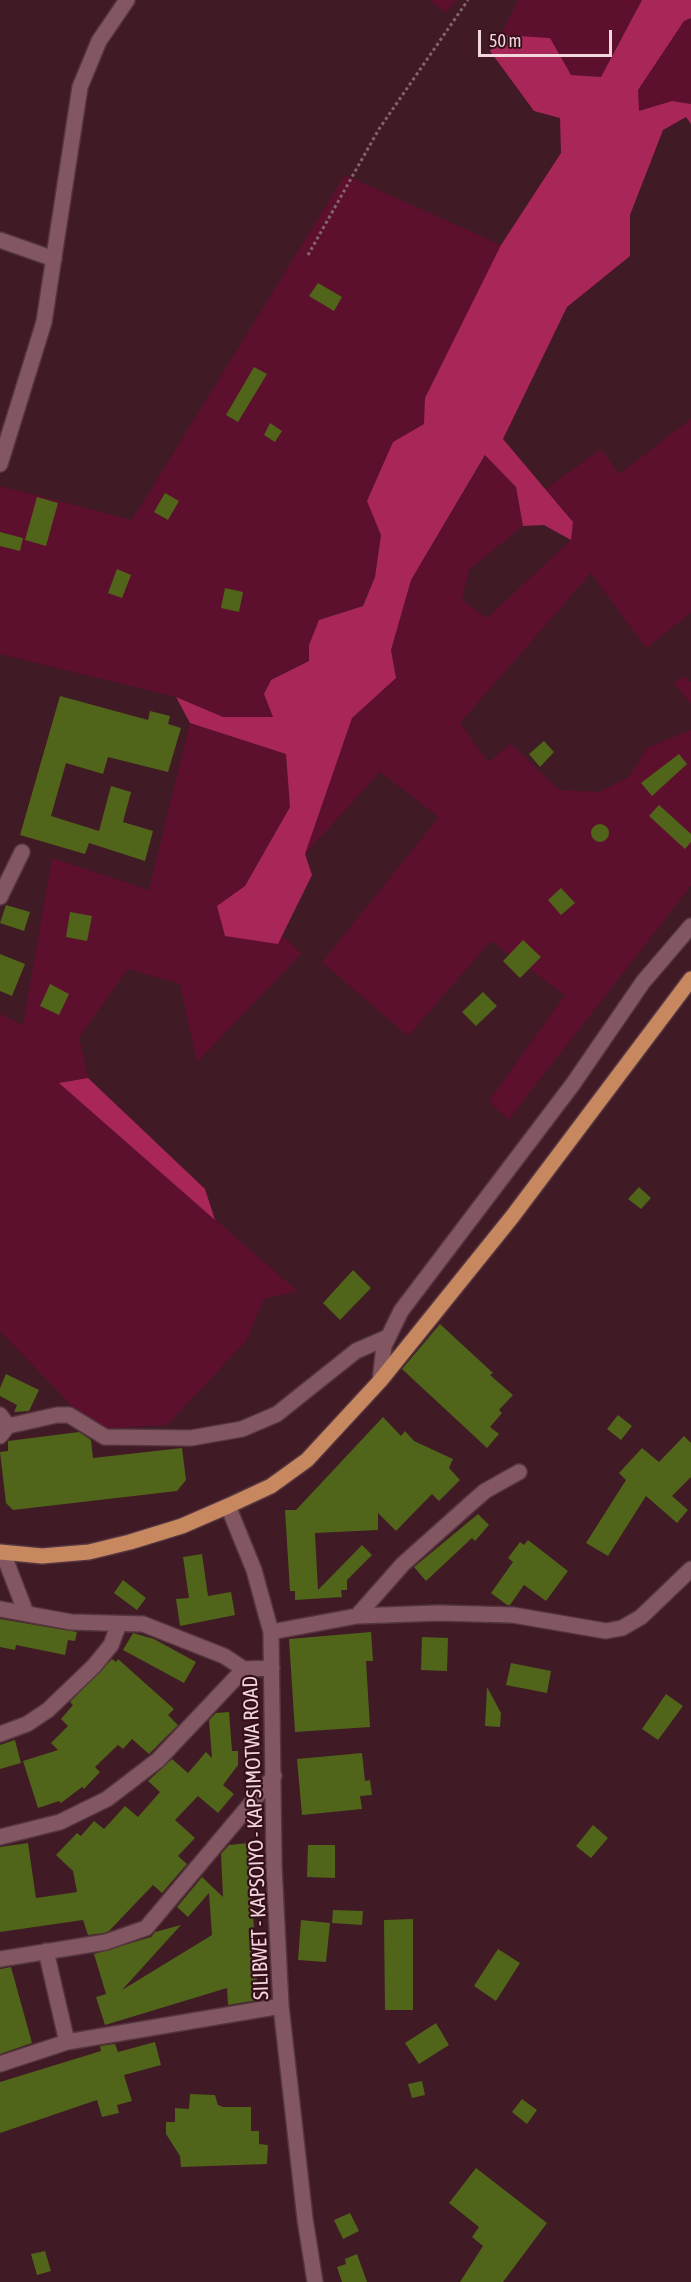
<!DOCTYPE html>
<style>
body{margin:0}
#map{position:relative;width:691px;height:2282px;overflow:hidden;background:#401a25;font-family:"Asap Condensed",sans-serif}
canvas{display:block}
.scale{position:absolute;left:478px;top:30px;width:134px;height:27px;box-sizing:border-box;border:3px solid #f2d7dd;border-top:0;padding-left:8px;font-size:18px;line-height:21px;white-space:nowrap;color:#f2d7dd;-webkit-text-stroke:4px #35101b;paint-order:stroke}
</style>
<div id="map">
<canvas width="691" height="2282"></canvas>
<div class="scale">50 m</div>
</div>
<script>
const context = document.querySelector('canvas').getContext('2d');
context.lineJoin = 'round';
function fill(path, color) { context.fillStyle = color; context.fill(path, 'evenodd'); }
const poly = rows => new Path2D(rows.map(r => 'M' + r).join(''));
function strokePath(path, color, width, dash) { context.strokeStyle = color; context.lineWidth = width; context.lineCap = dash ? 'butt' : 'round'; context.setLineDash(dash || []); context.stroke(path); }
function drawText(font, color, halo, rows, align = 'center') {
  context.font = font + ' "Asap Condensed",sans-serif'; context.lineWidth = 4.5; context.setLineDash([]); context.textBaseline = 'middle'; context.strokeStyle = halo; context.fillStyle = color; for (const [text, x, y, turn = 0] of rows) {
    context.save(); context.translate(x, y); context.rotate((+turn || 0) * Math.PI / 180); context.textAlign = isNaN(turn) ? turn : align; if (halo) context.strokeText(text, 0, 0); context.fillText(text, 0, 0); context.restore();
  }
}
const green = poly([
 [429,0,456,0,446,13],
 [518,0,642,0,601,77,571,75,549,38,501,35],
 [691,18,691,104,672,101,638,111,638,90,684,21],
 [345,175,501,245,425,398,425,424,393,442,375,577,362,606,319,620,309,645,309,661,271,680,273,717,223,717,176,697,0,654,0,486,132,520],
 [691,419,691,613,646,648,591,573,460,723,488,762,511,744,559,790,599,792,629,777,647,748,691,730,691,886,508,1120,489,1101,565,995,491,941,408,1036,322,962,439,817,380,772,305,854,352,718,396,678,391,650,411,580,486,455,516,487,523,526,469,570,462,600,487,618,571,540,573,521,546,489,601,449,619,474],
 [683,676,691,682,691,704,674,683],
 [190,723,286,754,290,807,245,886,217,906,277,944,282,936,302,953,197,1062,180,984,128,969,79,1037,88,1078,60,1083,297,1291,264,1299,246,1341,167,1425,94,1429,0,1331,0,1014,23,1025,52,858,149,890]
]);
const forest = poly([
 [642,0,691,0,691,18,684,21,638,90,639,111,672,101,691,104,691,124,686,117,663,130,630,215,630,256,567,307,503,439,573,522,571,540,544,525,523,526,516,487,485,455,411,580,391,650,396,678,352,718,305,854,312,875,278,944,225,936,217,906,245,886,290,807,286,754,190,723,176,697,223,717,273,717,264,694,271,680,309,661,309,645,319,620,363,606,375,577,381,535,367,501,393,442,424,424,425,398,501,245,561,153,560,118,534,111,490,51,501,35,550,38,571,75,601,77],
 [88,1078,205,1189,215,1220,59,1083]
]);
const building = poly([
 [318,283,342,297,334,311,309,296],
 [254,367,267,374,238,422,226,415],
 [270,423,282,431,275,442,264,435],
 [165,493,179,501,168,520,154,512],
 [37,497,58,503,46,546,25,540],
 [0,532,23,538,20,551,0,546],
 [117,569,131,575,122,598,108,593],
 [225,588,243,592,239,612,221,608],
 [60,696,148,720,150,711,170,716,168,724,181,728,168,772,108,757,103,774,66,763,51,816,99,831,111,786,131,792,123,822,153,831,145,861,89,843,85,854,20,835],
 [544,741,554,752,540,767,529,754],
 [679,754,687,764,652,796,641,783],
 [659,805,691,834,691,842,685,849,649,816],
 '591 833a9 9 0 1 1 18 0a9 9 0 1 1-18 0Z',
 [561,888,575,903,561,915,548,900],
 [6,905,30,912,24,931,0,923],
 [70,912,92,916,87,941,66,937],
 [523,940,541,957,520,978,503,961],
 [0,954,25,964,12,996,0,991],
 [50,984,69,994,59,1015,40,1006],
 [483,992,497,1006,476,1026,462,1012],
 [639,1187,651,1198,641,1209,628,1199],
 [353,1270,371,1288,340,1320,323,1303],
 [440,1324,493,1373,490,1375,513,1395,499,1410,502,1413,490,1427,499,1434,487,1448,402,1369],
 [6,1374,39,1390,29,1411,14,1412,17,1405,0,1396,0,1388],
 [618,1415,632,1426,621,1440,607,1429],
 [383,1417,401,1436,405,1431,414,1441,453,1459,449,1468,460,1480,439,1501,432,1494,396,1531,378,1513,378,1530,315,1533,318,1590,362,1545,372,1555,347,1580,347,1590,341,1590,342,1597,295,1600,295,1591,290,1591,285,1510,296,1510],
 [79,1432,91,1440,93,1458,182,1448,186,1480,177,1491,13,1510,6,1503,0,1452,8,1451,8,1441],
 [684,1436,691,1443,691,1477,672,1496,688,1510,677,1523,646,1496,608,1556,586,1543,626,1480,619,1473,642,1448,659,1462],
 [478,1514,489,1525,475,1541,472,1538,426,1581,414,1567],
 [528,1540,568,1571,546,1601,524,1585,510,1605,507,1605,491,1593,513,1562,508,1558,520,1542,524,1545],
 [202,1554,208,1596,231,1592,235,1615,180,1626,176,1599,189,1598,183,1557],
 [123,1580,146,1598,137,1610,114,1593],
 [0,1619,77,1632,75,1641,68,1640,65,1655,16,1645,15,1650,0,1647],
 [371,1632,373,1661,366,1661,370,1727,295,1732,289,1639],
 [133,1633,154,1639,196,1662,184,1683,123,1650],
 [422,1637,448,1638,447,1671,421,1670],
 [112,1659,116,1662,118,1659,174,1709,168,1715,178,1725,149,1754,132,1739,123,1749,118,1745,95,1767,100,1772,84,1789,82,1787,61,1803,59,1801,38,1808,23,1761,58,1750,51,1743,68,1726,61,1719,73,1705,70,1702],
 [511,1663,551,1671,547,1693,506,1685],
 [487,1687,501,1713,500,1727,485,1726],
 [666,1694,683,1706,658,1740,642,1729],
 [229,1712,232,1751,238,1751,238,1765,223,1785,234,1794,218,1813,198,1796,175,1820,195,1838,178,1856,187,1864,162,1893,153,1885,109,1931,104,1933,88,1935,83,1920,0,1932,0,1847,28,1843,36,1898,77,1892,73,1871,56,1855,77,1833,81,1836,94,1821,104,1829,125,1806,138,1817,160,1792,148,1781,172,1759,188,1773,206,1752,212,1758,209,1720,216,1713],
 [15,1740,21,1763,0,1769,0,1745],
 [362,1753,365,1781,370,1780,372,1795,360,1796,362,1809,302,1815,297,1759],
 [593,1825,608,1838,591,1858,576,1846],
 [249,1843,258,2000,228,2005,227,1988,105,2025,96,1997,106,1994,94,1954,151,1937,155,1932,181,1925,122,1990,212,1935,209,1893,188,1917,177,1907,202,1877,223,1897,221,1854,229,1845],
 [308,1845,335,1845,335,1878,307,1877],
 [333,1910,363,1911,362,1925,332,1923],
 [413,1919,413,2010,385,2010,384,1920],
 [301,1920,330,1923,326,1962,298,1960],
 [498,1949,520,1963,496,2001,474,1986],
 [11,1967,32,2043,0,2054,0,1969],
 [436,2023,449,2045,419,2064,405,2043],
 [155,2042,161,2065,124,2075,132,2101,117,2105,119,2113,102,2117,97,2100,0,2133,0,2082,101,2051,100,2046,115,2044,118,2052],
 [422,2081,425,2095,412,2098,408,2084],
 [190,2094,215,2095,218,2105,223,2107,251,2107,251,2131,259,2131,259,2144,268,2145,267,2164,181,2167,180,2156,166,2134,166,2122,175,2122,175,2108,189,2109],
 [522,2099,537,2110,527,2124,512,2112],
 [476,2168,547,2223,503,2282,460,2282,483,2246,472,2237,479,2227,449,2203],
 [350,2213,359,2231,343,2239,334,2220],
 [45,2251,51,2271,37,2275,31,2254],
 [357,2254,367,2282,342,2282,337,2267,346,2264,345,2259]
]);
const path = poly([
 [308,255,379,129,468,0]
]);
const minor = poly([
 [0,240,54,259],
 [0,464,44,322,80,87,99,41,127,0],
 [0,897,22,852],
 [380,1381,384,1346,401,1311,573,1084,643,982,691,926],
 [0,1415,8,1426,0,1436],
 [8,1426,57,1415,69,1415,105,1437,191,1438,242,1429,277,1414,356,1351,386,1338],
 [228,1506,254,1570,271,1632,274,1866,281,2006,305,2219,315,2282],
 [3,1553,26,1613],
 [0,1609,71,1622,143,1624,224,1656,244,1669,272,1668],
 [357,1616,403,1564,469,1505,485,1491,519,1472],
 [271,1632,357,1616,439,1613,513,1615,606,1631,622,1628,641,1617,691,1569],
 [0,1734,27,1724,48,1710,94,1666,111,1645,119,1624],
 [0,1837,60,1822,107,1799,158,1760,244,1669],
 [46,1951,67,2042],
 [0,1959,106,1942,146,1928,274,1776],
 [0,2064,67,2042,281,2006]
]);
const major = poly([
 [0,1552,42,1556,89,1552,130,1542,182,1526,228,1506,271,1486,307,1460,380,1381,512,1217,691,979]
]);
const streetNames = [
 ["SILIBWET - KAPSOIYO - KAPSIMOTWA ROAD",256,1838,-92]
];
fill(green, '#5d102d');
fill(forest, '#a82758');
fill(building, '#50641a');
strokePath(minor, '#553640', 18);
strokePath(major, '#553640', 18);
strokePath(path, '#86646d', 3, [3, 3]);
strokePath(minor, '#835762', 15);
strokePath(major, '#c78860', 15);
drawText('21px', '#f2d7dd', '#35101b', streetNames);
</script>
